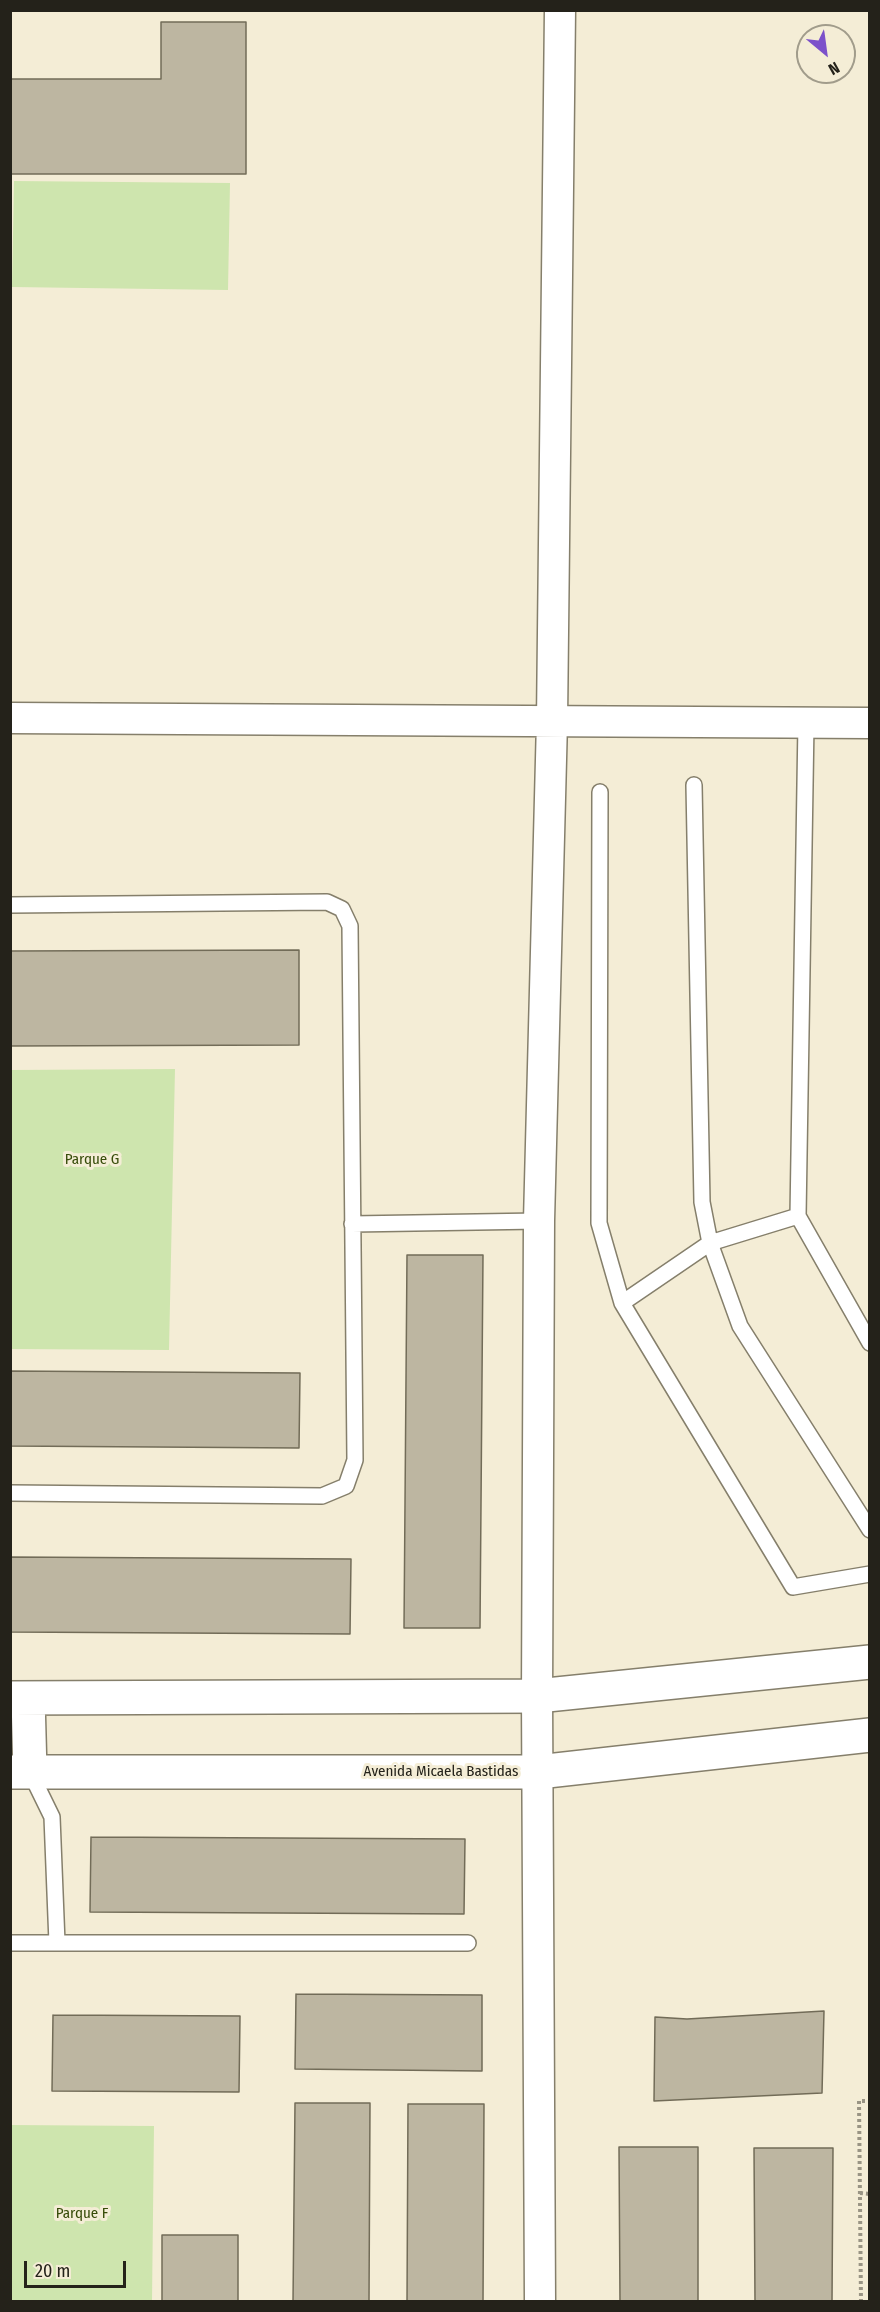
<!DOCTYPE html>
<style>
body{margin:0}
#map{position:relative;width:880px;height:2312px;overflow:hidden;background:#f4edd6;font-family:"Fira Sans Condensed",sans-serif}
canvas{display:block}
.frame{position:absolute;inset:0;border:12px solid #24221a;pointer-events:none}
.north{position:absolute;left:796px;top:24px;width:60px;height:60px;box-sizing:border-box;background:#f4edd6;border:2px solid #a19c8b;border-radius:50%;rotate:151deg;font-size:16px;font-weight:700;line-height:24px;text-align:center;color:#24221a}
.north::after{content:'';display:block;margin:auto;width:21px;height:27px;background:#7c51ca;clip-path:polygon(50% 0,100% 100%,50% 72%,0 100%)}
.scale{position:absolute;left:24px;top:2261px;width:102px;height:27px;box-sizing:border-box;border:3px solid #24221a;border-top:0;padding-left:8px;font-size:18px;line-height:21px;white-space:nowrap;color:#24221a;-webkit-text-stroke:4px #f4edd6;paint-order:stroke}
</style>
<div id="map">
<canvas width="880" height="2312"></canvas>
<div class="frame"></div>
<div class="north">N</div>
<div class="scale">20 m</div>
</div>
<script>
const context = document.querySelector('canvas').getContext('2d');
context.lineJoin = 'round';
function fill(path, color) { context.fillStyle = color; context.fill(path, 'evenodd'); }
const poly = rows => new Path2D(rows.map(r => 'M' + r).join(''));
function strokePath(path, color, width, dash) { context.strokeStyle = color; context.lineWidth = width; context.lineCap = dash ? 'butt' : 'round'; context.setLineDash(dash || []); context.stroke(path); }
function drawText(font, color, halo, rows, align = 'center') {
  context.font = font + ' "Fira Sans Condensed",sans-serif'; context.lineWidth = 6; context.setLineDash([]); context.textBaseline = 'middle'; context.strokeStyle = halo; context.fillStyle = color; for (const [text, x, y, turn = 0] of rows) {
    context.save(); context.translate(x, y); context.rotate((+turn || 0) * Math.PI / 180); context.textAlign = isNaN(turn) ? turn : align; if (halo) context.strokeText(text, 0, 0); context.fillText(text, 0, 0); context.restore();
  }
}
const green = poly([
 [14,181,230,183,228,290,12,287],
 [175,1069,169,1350,11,1349,11,1070],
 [11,2125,154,2126,152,2301,11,2301]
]);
const building = poly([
 [161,22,246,22,246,174,10,174,10,79,161,79,161,22],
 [299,950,299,1045,10,1046,10,951,299,950],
 [407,1255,483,1255,480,1628,404,1628,407,1255],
 [10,1371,300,1373,299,1448,10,1446,10,1371],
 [10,1557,351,1559,350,1634,10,1632,10,1557],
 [91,1837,465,1839,464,1914,90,1912,91,1837],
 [296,1994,482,1995,482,2071,295,2069,296,1994],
 [824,2011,822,2093,654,2101,655,2017,687,2019,824,2011],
 [53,2015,240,2016,239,2092,52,2091,53,2015],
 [295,2103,370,2103,369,2302,293,2302,295,2103],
 [408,2104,484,2104,483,2302,407,2302,408,2104],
 [619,2147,698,2147,698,2302,620,2302,619,2147],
 [754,2148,833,2148,832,2302,755,2302,754,2148],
 [162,2235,238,2235,238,2302,162,2302,162,2235]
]);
const path = poly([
 [860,2193,870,2194],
 [861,2302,859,2101,870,2101]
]);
const service = poly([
 [806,723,798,1216,870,1343],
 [694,785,702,1202,710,1243,740,1326,870,1530],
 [600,792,599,1223,622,1303,793,1587,870,1574],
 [10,905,327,902,342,909,350,926,355,1460,346,1486,322,1496,10,1493],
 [352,1224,539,1221],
 [622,1303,710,1243,798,1216],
 [30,1772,52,1817,57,1943],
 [10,1943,468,1943]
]);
const minor = poly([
 [10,718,870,723],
 [540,2302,537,1696,539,1221,552,721,560,10]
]);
const secondary = poly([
 [10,1698,537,1696,870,1662],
 [28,1698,30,1772],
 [10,1772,538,1772,870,1735]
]);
const parkNames = [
 ["Parque G",92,1160],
 ["Parque F",82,2214]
];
const streetNames = [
 ["Avenida Micaela Bastidas",441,1772]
];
fill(green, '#cee5ae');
fill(building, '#bdb6a1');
strokePath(building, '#726c58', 1.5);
strokePath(service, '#857f6b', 18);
strokePath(minor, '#857f6b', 33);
strokePath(secondary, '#857f6b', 36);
strokePath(path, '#999484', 4, [3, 3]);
strokePath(service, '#fff', 15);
strokePath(minor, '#fff', 30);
strokePath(secondary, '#fff', 33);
drawText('15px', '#374c09', '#f4edd6', parkNames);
drawText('15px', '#24221a', '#f4edd6', streetNames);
</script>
